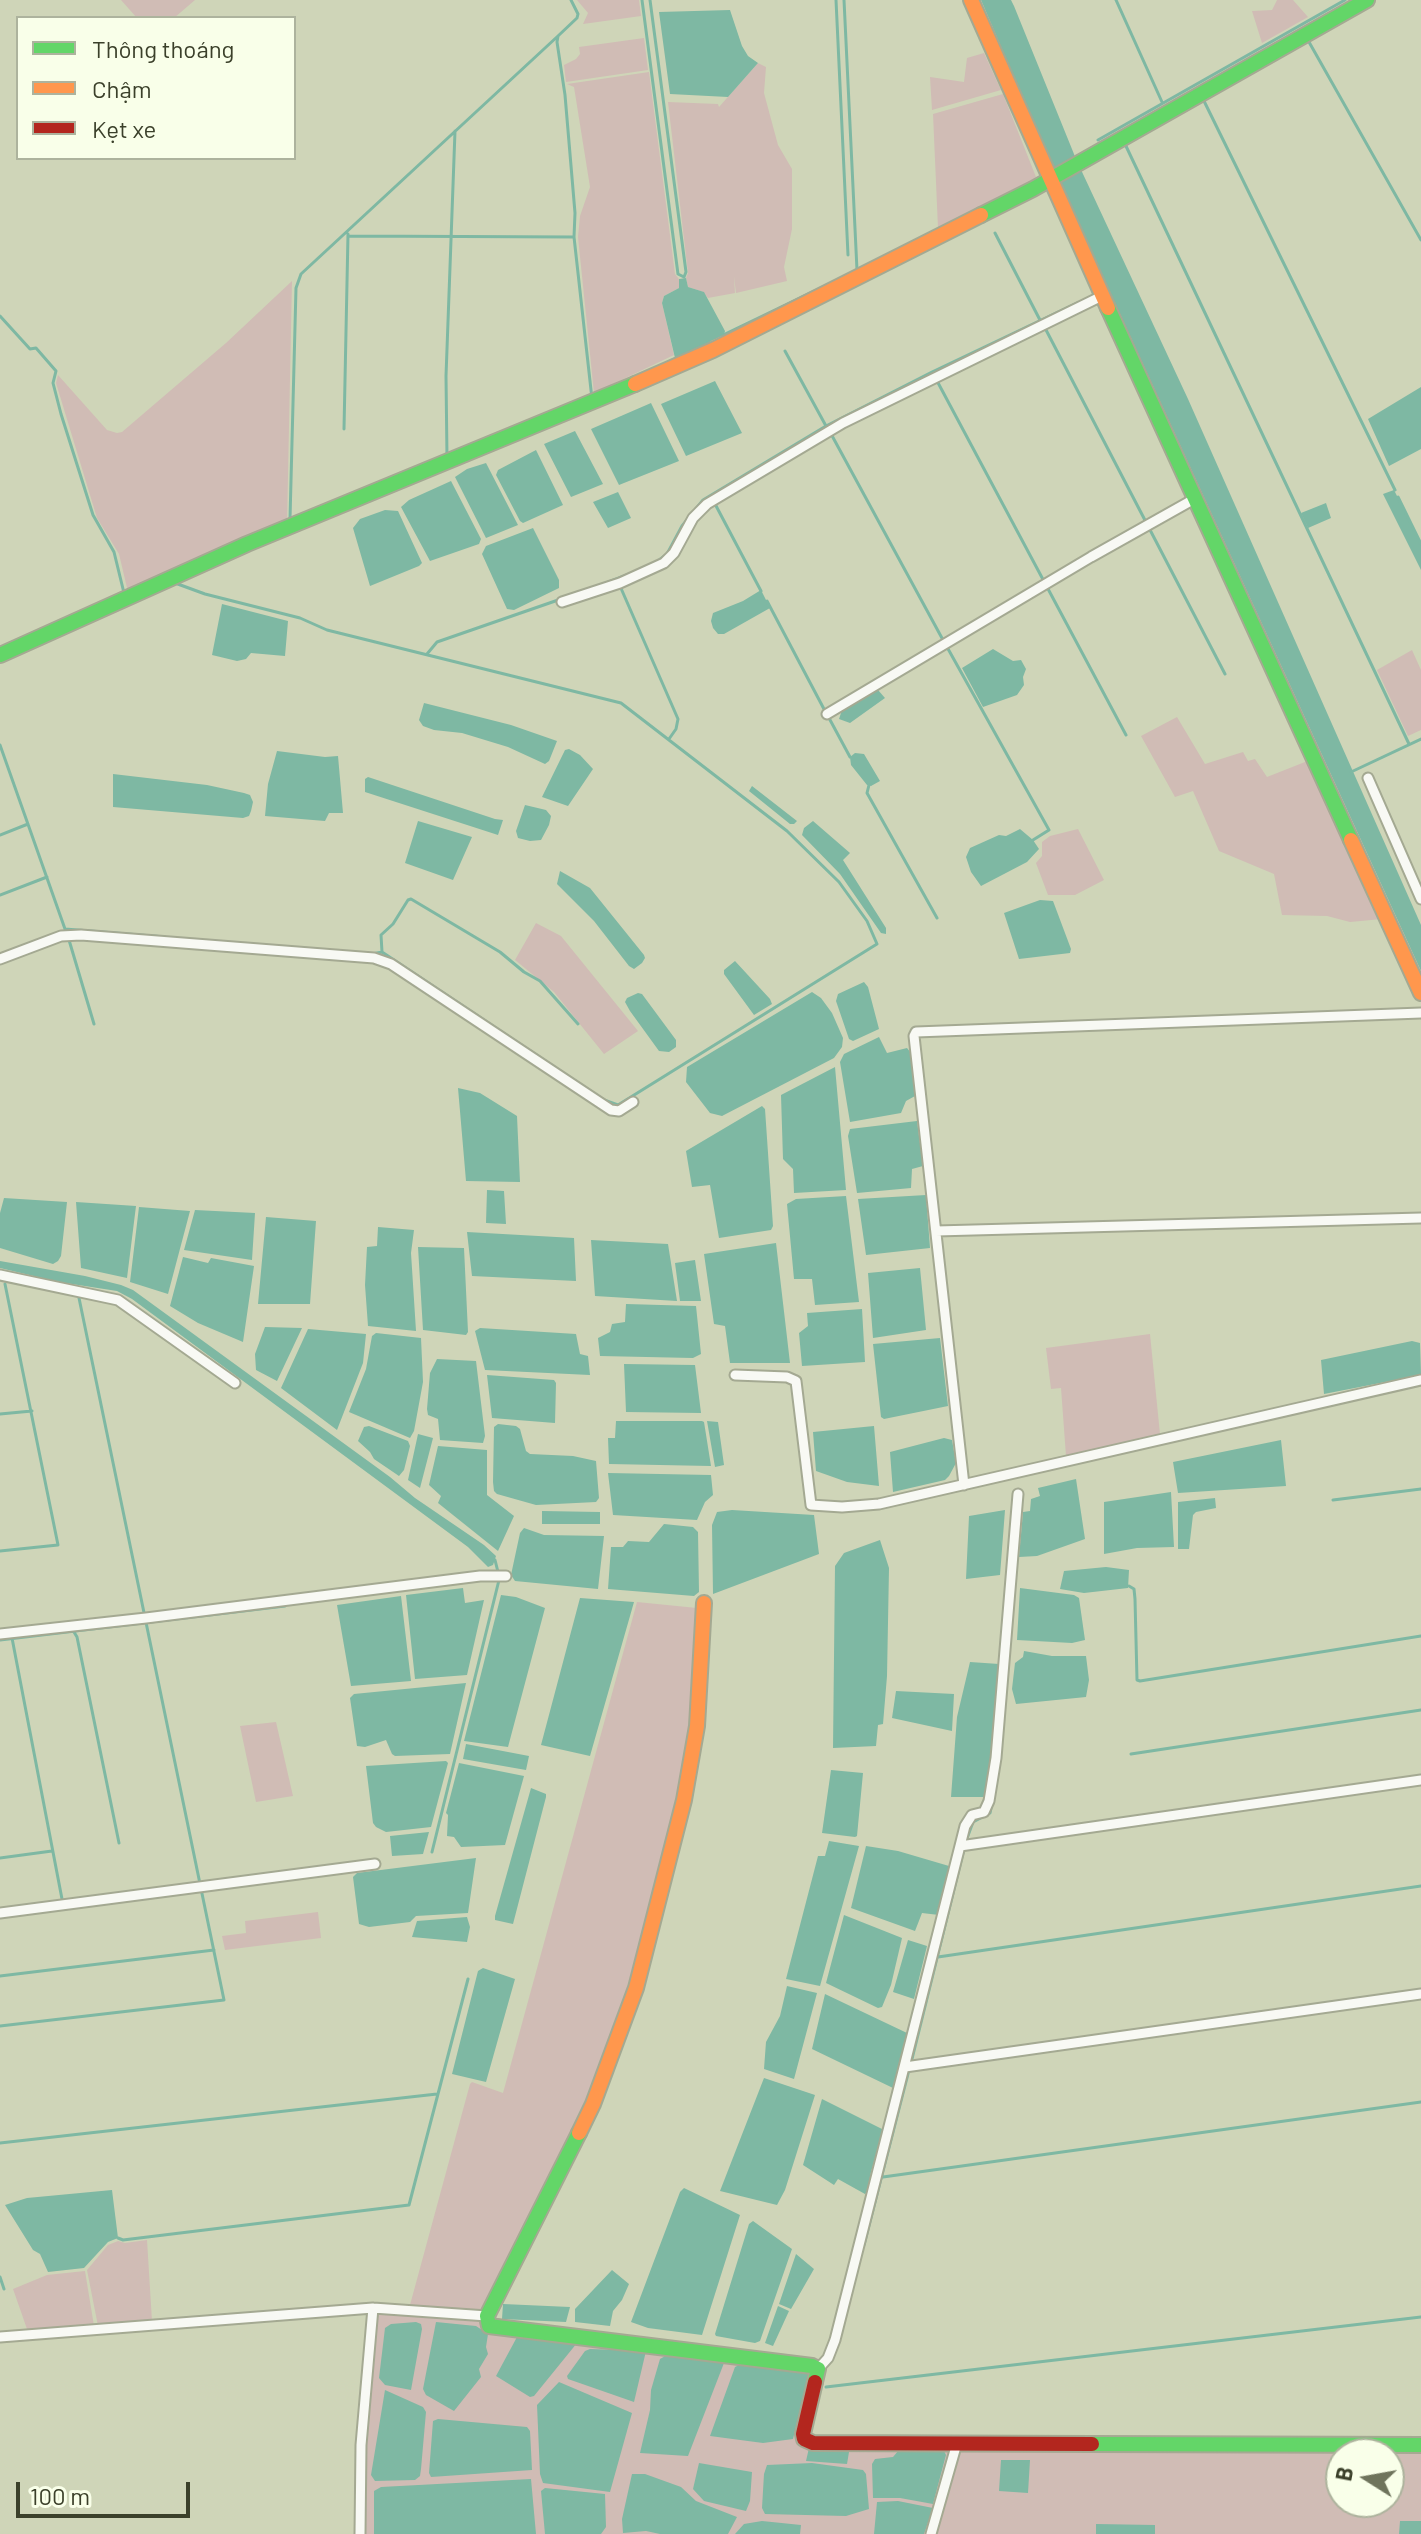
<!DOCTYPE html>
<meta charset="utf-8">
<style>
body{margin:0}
#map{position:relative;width:1421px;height:2534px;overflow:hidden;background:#cfd5b8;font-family:Barlow,sans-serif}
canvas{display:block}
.legend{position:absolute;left:16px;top:16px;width:280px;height:144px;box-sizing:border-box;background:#f9ffe9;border:2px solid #adb39d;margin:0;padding:10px 14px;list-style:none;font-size:24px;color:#3b402a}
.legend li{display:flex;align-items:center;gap:16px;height:40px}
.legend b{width:40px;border:2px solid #adb39d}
.north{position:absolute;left:1325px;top:2438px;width:80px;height:80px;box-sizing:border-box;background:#f9ffe9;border:2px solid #adb39d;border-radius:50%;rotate:281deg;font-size:22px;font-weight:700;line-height:32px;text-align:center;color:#3b402a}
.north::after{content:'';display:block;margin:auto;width:28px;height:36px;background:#6f745c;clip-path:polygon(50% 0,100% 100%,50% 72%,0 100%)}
.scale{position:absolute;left:16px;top:2482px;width:174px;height:36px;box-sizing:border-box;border:4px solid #3b402a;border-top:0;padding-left:10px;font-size:24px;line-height:28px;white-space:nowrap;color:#3b402a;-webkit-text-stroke:6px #f9ffe9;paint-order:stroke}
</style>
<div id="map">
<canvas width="1421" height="2534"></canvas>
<ul class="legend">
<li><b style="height:10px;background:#63d668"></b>Thông thoáng</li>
<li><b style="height:10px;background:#ff974d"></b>Chậm</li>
<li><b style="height:10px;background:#b3261e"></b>Kẹt xe</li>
</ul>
<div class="north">B</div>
<div class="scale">100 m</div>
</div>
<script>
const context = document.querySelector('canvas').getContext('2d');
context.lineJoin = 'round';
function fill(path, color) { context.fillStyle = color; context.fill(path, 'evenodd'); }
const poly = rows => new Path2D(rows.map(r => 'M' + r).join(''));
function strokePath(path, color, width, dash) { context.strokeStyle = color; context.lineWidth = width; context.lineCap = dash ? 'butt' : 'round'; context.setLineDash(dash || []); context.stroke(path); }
const green = poly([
 [121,0,195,0,174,18,137,18],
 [577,0,639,0,641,16,583,24,588,13],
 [1277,0,1293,0,1308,17,1262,43,1252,11,1272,10],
 [644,38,648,70,566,82,564,65,576,59,580,54,579,47],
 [984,53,1001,90,932,110,930,77,964,82,967,58],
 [758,63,766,67,764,93,778,145,792,169,792,229,784,267,787,281,736,293,734,276,735,293,708,298,703,292,688,287,686,278,688,273,668,102,718,104,719,107],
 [649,72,675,274,679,279,679,288,664,296,662,303,674,355,594,393,578,237,580,216,590,187,574,87,567,84],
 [1003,94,1036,177,1026,185,938,228,933,114],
 [292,281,287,524,128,592,119,554,97,518,56,383,58,375,107,430,117,433,122,432,226,343],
 [1412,650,1421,670,1421,730,1408,736,1377,670],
 [1177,717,1205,764,1243,752,1248,761,1255,759,1267,777,1310,760,1382,919,1350,922,1327,916,1282,915,1274,874,1219,851,1193,791,1175,797,1141,736],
 [1078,829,1104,880,1075,895,1048,895,1036,863,1042,856,1042,842,1050,836],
 [536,923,561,936,638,1031,604,1054,554,992,515,960],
 [1150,1334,1160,1434,1066,1456,1061,1388,1051,1389,1046,1348],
 [637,1602,697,1608,692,1713,679,1791,627,1989,582,2111,480,2311,410,2305,470,2084,472,2082,503,2093],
 [276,1722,293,1796,256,1802,240,1726],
 [318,1912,321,1938,225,1950,222,1936,246,1933,245,1921],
 [147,2240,152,2321,98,2326,87,2270,108,2245,118,2241,125,2243],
 [85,2271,94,2326,29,2331,27,2329,13,2289,47,2275],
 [380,2313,476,2319,481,2322,815,2371,798,2438,802,2446,946,2448,949,2452,927,2534,363,2534,365,2444,376,2316],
 [959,2447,1421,2449,1421,2534,935,2534],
 [1341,2454,1389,2454,1389,2502,1341,2502]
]);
const water = poly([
 [981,0,1011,0,1014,6,1076,159,1188,399,1421,925,1421,971,1049,159],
 [730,10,742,46,748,56,758,63,728,97,670,94,659,12],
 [686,278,688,287,704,292,725,331,724,335,675,358,662,303,664,296,679,288,679,279],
 [715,381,742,433,686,456,661,404],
 [1421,387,1421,449,1389,466,1368,419],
 [651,403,679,461,619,485,591,429],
 [575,431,603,484,571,497,544,444],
 [536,450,563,505,523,523,520,521,496,475,498,470],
 [486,463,518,525,486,538,455,477,467,469],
 [451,481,481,539,479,544,430,561,401,507,409,500],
 [1394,490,1421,544,1421,570,1383,494],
 [618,492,631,518,608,528,593,502],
 [1326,503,1331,518,1308,528,1301,513],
 [385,510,398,511,422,563,419,566,370,586,353,528,360,519],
 [533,528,559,580,559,588,514,610,507,609,482,554,486,546],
 [761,590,770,608,724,634,718,634,713,628,711,621,713,613,743,601],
 [222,604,288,621,285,656,251,653,246,659,237,661,212,655],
 [993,649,1013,661,1021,660,1026,669,1023,677,1024,685,1017,695,983,707,962,668],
 [878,690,885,698,850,723,839,719,842,710],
 [424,703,511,725,557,741,549,761,545,764,508,747,462,733,434,730,423,726,419,720],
 [569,749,580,755,593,769,568,806,542,797,565,750],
 [277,751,325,757,338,756,343,813,329,813,325,821,265,816,268,784],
 [855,753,864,754,880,781,871,786,867,785,851,765,850,757],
 [113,774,207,785,244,793,250,795,253,802,251,811,249,816,243,818,113,807],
 [368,777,495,819,503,820,498,835,365,792,365,779],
 [752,786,797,821,794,824,790,824,749,791],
 [525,805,546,810,551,816,549,825,541,840,530,841,518,838,516,831],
 [418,821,472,837,453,880,405,863],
 [813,821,850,853,843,860,886,928,886,934,881,933,840,874,802,835,804,828],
 [1020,829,1033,840,1039,849,1027,862,981,886,971,872,966,857,970,848,999,835,1006,836],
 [560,871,590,888,644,955,645,958,642,963,634,969,629,966,594,921,557,884],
 [1040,900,1053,901,1071,949,1070,953,1019,959,1004,913],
 [735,961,770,999,772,1004,754,1015,724,974,724,970],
 [864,982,868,987,879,1029,853,1041,849,1039,836,1001,838,994],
 [812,992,821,998,832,1013,843,1038,842,1047,834,1058,722,1116,710,1113,686,1082,687,1067],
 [638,993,642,994,676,1040,676,1047,669,1052,659,1051,630,1011,625,1002,627,998],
 [879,1037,887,1053,907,1048,911,1053,915,1096,906,1101,901,1113,850,1122,840,1062,844,1054],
 [835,1067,846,1190,794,1193,793,1169,783,1159,781,1095],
 [458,1088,480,1093,517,1116,520,1182,466,1181],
 [762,1106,765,1109,773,1226,771,1230,719,1238,710,1185,692,1187,686,1151],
 [917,1121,923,1166,912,1169,911,1188,857,1193,848,1136,850,1129],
 [487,1190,504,1191,506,1224,486,1223],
 [926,1195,930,1248,866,1255,858,1199],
 [846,1196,859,1302,815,1305,812,1279,794,1279,787,1204,796,1199],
 [4,1198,67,1202,61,1256,58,1261,53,1264,0,1248,0,1213],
 [76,1202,136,1206,127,1278,81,1268],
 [139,1207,190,1211,168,1294,130,1282],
 [195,1210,255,1213,252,1260,184,1250],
 [266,1217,316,1221,310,1304,258,1304],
 [378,1227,414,1230,411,1253,416,1331,368,1326,365,1285,367,1247,377,1246],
 [467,1232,574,1238,576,1281,472,1276],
 [591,1240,668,1244,677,1301,595,1296],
 [776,1243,790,1363,730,1363,725,1326,714,1324,704,1254],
 [418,1247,464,1248,468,1332,466,1335,423,1330],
 [183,1257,208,1263,211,1258,254,1266,243,1342,198,1323,170,1306],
 [695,1260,701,1301,680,1301,675,1263],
 [0,1261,85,1276,121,1285,133,1290,390,1477,415,1498,484,1545,496,1556,493,1565,488,1567,468,1547,132,1299,117,1291,59,1282,0,1268],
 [920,1268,926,1330,873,1338,868,1273],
 [626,1304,696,1306,701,1354,693,1358,600,1356,598,1338,610,1332,612,1324,625,1322],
 [862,1309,865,1362,802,1366,799,1333,808,1326,807,1313],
 [265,1327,302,1328,277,1381,256,1370,255,1354],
 [480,1328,576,1334,580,1354,588,1356,590,1375,485,1370,475,1331],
 [308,1329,366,1334,363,1363,337,1430,281,1388],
 [376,1333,421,1338,423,1382,414,1431,410,1438,349,1412,366,1369,372,1336],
 [940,1338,948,1406,884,1419,881,1417,873,1344],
 [1412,1341,1420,1343,1421,1375,1324,1394,1321,1360],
 [437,1359,476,1361,485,1436,483,1443,440,1440,438,1419,428,1415,427,1409,430,1373],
 [624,1364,695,1365,701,1413,626,1412],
 [487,1375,554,1380,556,1383,555,1423,492,1418],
 [616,1421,702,1421,704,1422,711,1466,609,1464,608,1438,615,1438],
 [707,1421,718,1422,724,1465,715,1467],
 [498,1424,516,1426,520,1429,526,1451,530,1454,573,1456,596,1461,599,1498,596,1502,536,1505,497,1494,494,1491,493,1482,494,1427],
 [369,1426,408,1441,410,1446,404,1470,399,1476,374,1459,370,1452,358,1441,364,1427],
 [874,1426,879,1486,847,1482,816,1471,813,1432],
 [418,1434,433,1438,420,1488,408,1480],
 [944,1438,952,1440,956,1463,949,1476,945,1480,893,1492,890,1452],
 [1281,1440,1286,1486,1178,1493,1173,1462],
 [438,1446,487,1450,487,1495,514,1516,498,1551,438,1503,441,1496,429,1485],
 [608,1473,711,1475,713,1495,705,1502,697,1520,613,1515],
 [1076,1479,1085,1539,1037,1556,1019,1557,1023,1512,1030,1511,1031,1499,1040,1496,1038,1488],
 [1171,1492,1174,1547,1137,1548,1104,1554,1104,1502],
 [1215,1498,1216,1508,1196,1512,1193,1515,1189,1549,1178,1549,1178,1502],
 [732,1510,814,1515,819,1554,713,1594,712,1525,717,1512],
 [1005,1510,1000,1575,966,1579,969,1516],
 [542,1511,600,1512,600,1524,542,1524],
 [664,1524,693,1527,698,1532,699,1592,694,1596,608,1589,611,1547,623,1547,628,1541,649,1542],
 [524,1528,544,1535,604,1536,598,1589,515,1581,511,1575,520,1533],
 [880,1540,889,1568,887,1676,883,1724,878,1725,876,1746,833,1748,835,1566,844,1553],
 [1106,1567,1129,1570,1128,1588,1084,1593,1060,1589,1064,1571],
 [463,1588,465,1603,484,1600,467,1675,415,1679,406,1595],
 [1020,1588,1074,1595,1079,1598,1085,1640,1072,1643,1017,1640],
 [501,1595,516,1597,545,1608,508,1747,464,1741],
 [401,1596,411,1681,351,1686,337,1605],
 [580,1598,634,1602,590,1756,541,1745],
 [1024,1651,1052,1656,1086,1656,1089,1680,1086,1697,1016,1704,1012,1689,1015,1663,1023,1657],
 [970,1662,999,1664,990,1759,984,1797,951,1797,957,1717],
 [466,1683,450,1754,395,1756,392,1754,386,1740,365,1747,357,1746,350,1698,354,1694],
 [896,1691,954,1694,952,1731,892,1718],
 [466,1744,529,1756,526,1770,463,1759],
 [446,1761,448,1763,431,1827,386,1832,376,1827,373,1823,366,1766],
 [459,1763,524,1776,505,1845,461,1847,454,1837,447,1836,448,1815,446,1813],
 [831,1770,863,1773,857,1836,855,1837,822,1833],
 [531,1788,546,1794,546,1797,513,1924,495,1920,495,1916],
 [429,1832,423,1854,392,1856,390,1836],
 [829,1841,859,1846,820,1986,786,1979,818,1856,825,1856],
 [866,1846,898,1851,949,1866,939,1915,922,1913,915,1931,851,1908],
 [476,1858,468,1913,416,1916,410,1922,369,1927,359,1924,353,1877,357,1873],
 [844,1915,902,1938,891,1985,882,2007,878,2008,826,1983],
 [467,1917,470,1927,467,1942,412,1937,417,1921],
 [908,1940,927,1946,914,1999,893,1992],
 [483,1968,515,1979,486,2082,452,2074,478,1971],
 [787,1986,817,1993,794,2079,764,2069,766,2042,780,2016],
 [825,1994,907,2033,893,2088,812,2049],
 [764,2078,815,2095,785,2190,777,2205,720,2191],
 [822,2099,884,2130,871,2172,868,2191,865,2194,838,2179,834,2185,803,2165],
 [684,2188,740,2215,702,2335,648,2328,631,2322,680,2192],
 [112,2190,118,2238,108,2242,84,2268,48,2272,40,2254,33,2250,5,2205,27,2198],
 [753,2221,792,2249,760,2341,755,2343,716,2336,715,2334,749,2224],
 [796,2254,814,2269,791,2309,779,2304],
 [612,2270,629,2284,622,2300,613,2311,610,2326,575,2322,575,2309],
 [503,2304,570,2307,566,2322,502,2319],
 [778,2306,789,2311,773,2346,765,2343],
 [416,2322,421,2324,422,2329,411,2390,385,2385,379,2378,385,2328,391,2324],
 [436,2322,476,2326,488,2334,486,2347,488,2354,479,2369,481,2377,454,2411,426,2395,423,2389],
 [517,2337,577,2343,534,2396,530,2397,496,2376],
 [590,2349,646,2351,634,2402,568,2379,567,2376,585,2351],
 [667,2355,724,2363,688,2456,640,2453,650,2410,651,2390,660,2359],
 [741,2364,809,2372,793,2439,763,2443,710,2436,735,2367],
 [559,2382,632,2413,610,2492,543,2483,540,2474,537,2405],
 [385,2390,423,2407,426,2412,421,2469,420,2476,415,2480,375,2481,371,2475],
 [438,2419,527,2427,530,2431,532,2470,431,2477,429,2473,433,2421],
 [845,2447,849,2452,847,2464,806,2461,809,2448],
 [899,2450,944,2451,946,2455,933,2504,900,2498,873,2498,872,2464,875,2459,893,2457],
 [1001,2460,1030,2460,1028,2493,999,2491],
 [699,2463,752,2472,750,2501,746,2511,704,2501,693,2489],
 [812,2463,863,2470,866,2474,869,2509,846,2516,765,2514,762,2508,764,2474,767,2465],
 [632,2474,645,2474,681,2487,696,2501,737,2517,728,2534,660,2534,646,2531,623,2533,622,2519],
 [531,2479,536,2534,374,2534,374,2491,381,2487],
 [545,2488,605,2494,606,2527,601,2534,545,2534,541,2491],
 [898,2501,933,2508,924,2534,874,2534,877,2502],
 [762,2521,801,2525,800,2534,735,2534,744,2524],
 [1400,2521,1421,2521,1421,2534,1399,2534],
 [1096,2524,1155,2525,1155,2534,1096,2534]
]);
const stream = poly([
 [571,0,578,14,577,18,558,36,557,42,565,95,575,213,574,237,592,399],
 [642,0,678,274,684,277,686,272,650,0],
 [836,0,848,255],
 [844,0,857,270],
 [1116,0,1162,102],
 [1309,42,1421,240],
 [1204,101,1395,490],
 [1098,140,1345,0],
 [1125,144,1409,744],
 [995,233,1041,322],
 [348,236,574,237],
 [0,316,30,349,36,348,56,371,53,383,61,414,93,515,114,552,124,593],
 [1045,328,1225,674],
 [723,335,835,281],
 [785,351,826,426],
 [662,365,709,342],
 [936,379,1126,735],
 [344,429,348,234],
 [830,432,943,640],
 [447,458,446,376,455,131],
 [1398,497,1421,544],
 [714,502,761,591],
 [294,520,290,519,296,288,301,274,558,36],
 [658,561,667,554,682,526,703,500,826,426,932,372,1077,303],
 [175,583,205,594,300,618,327,630,621,703,787,831,839,882,867,921,877,944,618,1105,604,1100,382,952,372,954],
 [606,583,632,573],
 [620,586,678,719,676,729,669,739],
 [767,601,825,711],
 [947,647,1049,830,1033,840],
 [427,654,437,642,561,599],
 [829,718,850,757],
 [0,745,65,929],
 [1351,772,1421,739],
 [869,785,867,793,937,918],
 [0,835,28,824],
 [0,895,47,877],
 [65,929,165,937],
 [69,940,94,1024],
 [382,952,381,935,393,924,408,900,411,899,500,952,524,972,540,981,578,1024],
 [0,1414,32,1411],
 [1333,1500,1421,1489],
 [0,1551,58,1545,5,1284],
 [495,1560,498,1572],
 [1129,1586,1134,1589,1135,1599,1137,1680,1140,1681,1421,1636],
 [74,1632,77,1637,119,1843],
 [12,1638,62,1899],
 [0,1640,285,1606],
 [1131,1754,1421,1710],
 [966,1841,973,1822,990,1813,997,1778],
 [432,1852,499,1580],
 [0,1858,52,1851],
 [938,1957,1421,1886],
 [0,1976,214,1950],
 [0,2026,224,2000,79,1298],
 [911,2063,964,1849],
 [0,2143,437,2094],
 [883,2177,1421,2102],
 [118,2238,123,2240,409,2205,468,1979],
 [864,2245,909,2070],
 [0,2277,4,2289],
 [826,2387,1421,2317]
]);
const street = poly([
 [562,602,620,583,664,563,674,553,693,518,707,504,843,423,1104,295],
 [827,714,1091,557,1196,498],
 [1368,778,1421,899],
 [0,959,61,936,81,935,374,958,391,964,611,1110,619,1111,633,1102],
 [936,1231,1421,1218],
 [0,1275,118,1300,235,1383],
 [735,1375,787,1377,796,1381,811,1505,842,1507,879,1504,1421,1380],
 [964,1485,914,1036,916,1032,1421,1013],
 [0,1634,146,1618,480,1576,506,1576],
 [960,1846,1421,1780],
 [0,1913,375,1864],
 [905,2067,1421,1994],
 [0,2337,373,2308,487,2316],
 [818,2369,828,2358,835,2340,965,1826,972,1815,984,1812,989,1801,996,1758,1018,1494],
 [360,2534,361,2445,373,2308],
 [931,2534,957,2443]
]);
const fast = poly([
 [981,215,1033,189,1367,0],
 [1108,308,1351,840],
 [0,655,247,544,635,384],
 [579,2133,487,2316,489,2326,812,2366,818,2369,815,2382],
 [1092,2444,1421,2445]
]);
const slow = poly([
 [971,0,1108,308],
 [635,384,713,350,981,215],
 [1351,840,1421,993],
 [579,2133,593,2104,636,1988,684,1800,697,1726,704,1603]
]);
const jam = poly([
 [815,2382,803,2434,804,2439,813,2443,1092,2444]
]);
fill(green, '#d0bcb5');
fill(water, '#7eb8a3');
strokePath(stream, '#7eb8a3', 3);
strokePath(street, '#a4a992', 13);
strokePath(fast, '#a4a992', 18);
strokePath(slow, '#a4a992', 18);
strokePath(jam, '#a4a992', 18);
strokePath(street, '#f8f9f4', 9);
strokePath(fast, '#63d668', 14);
strokePath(slow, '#ff974d', 14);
strokePath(jam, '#b3261e', 14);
</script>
